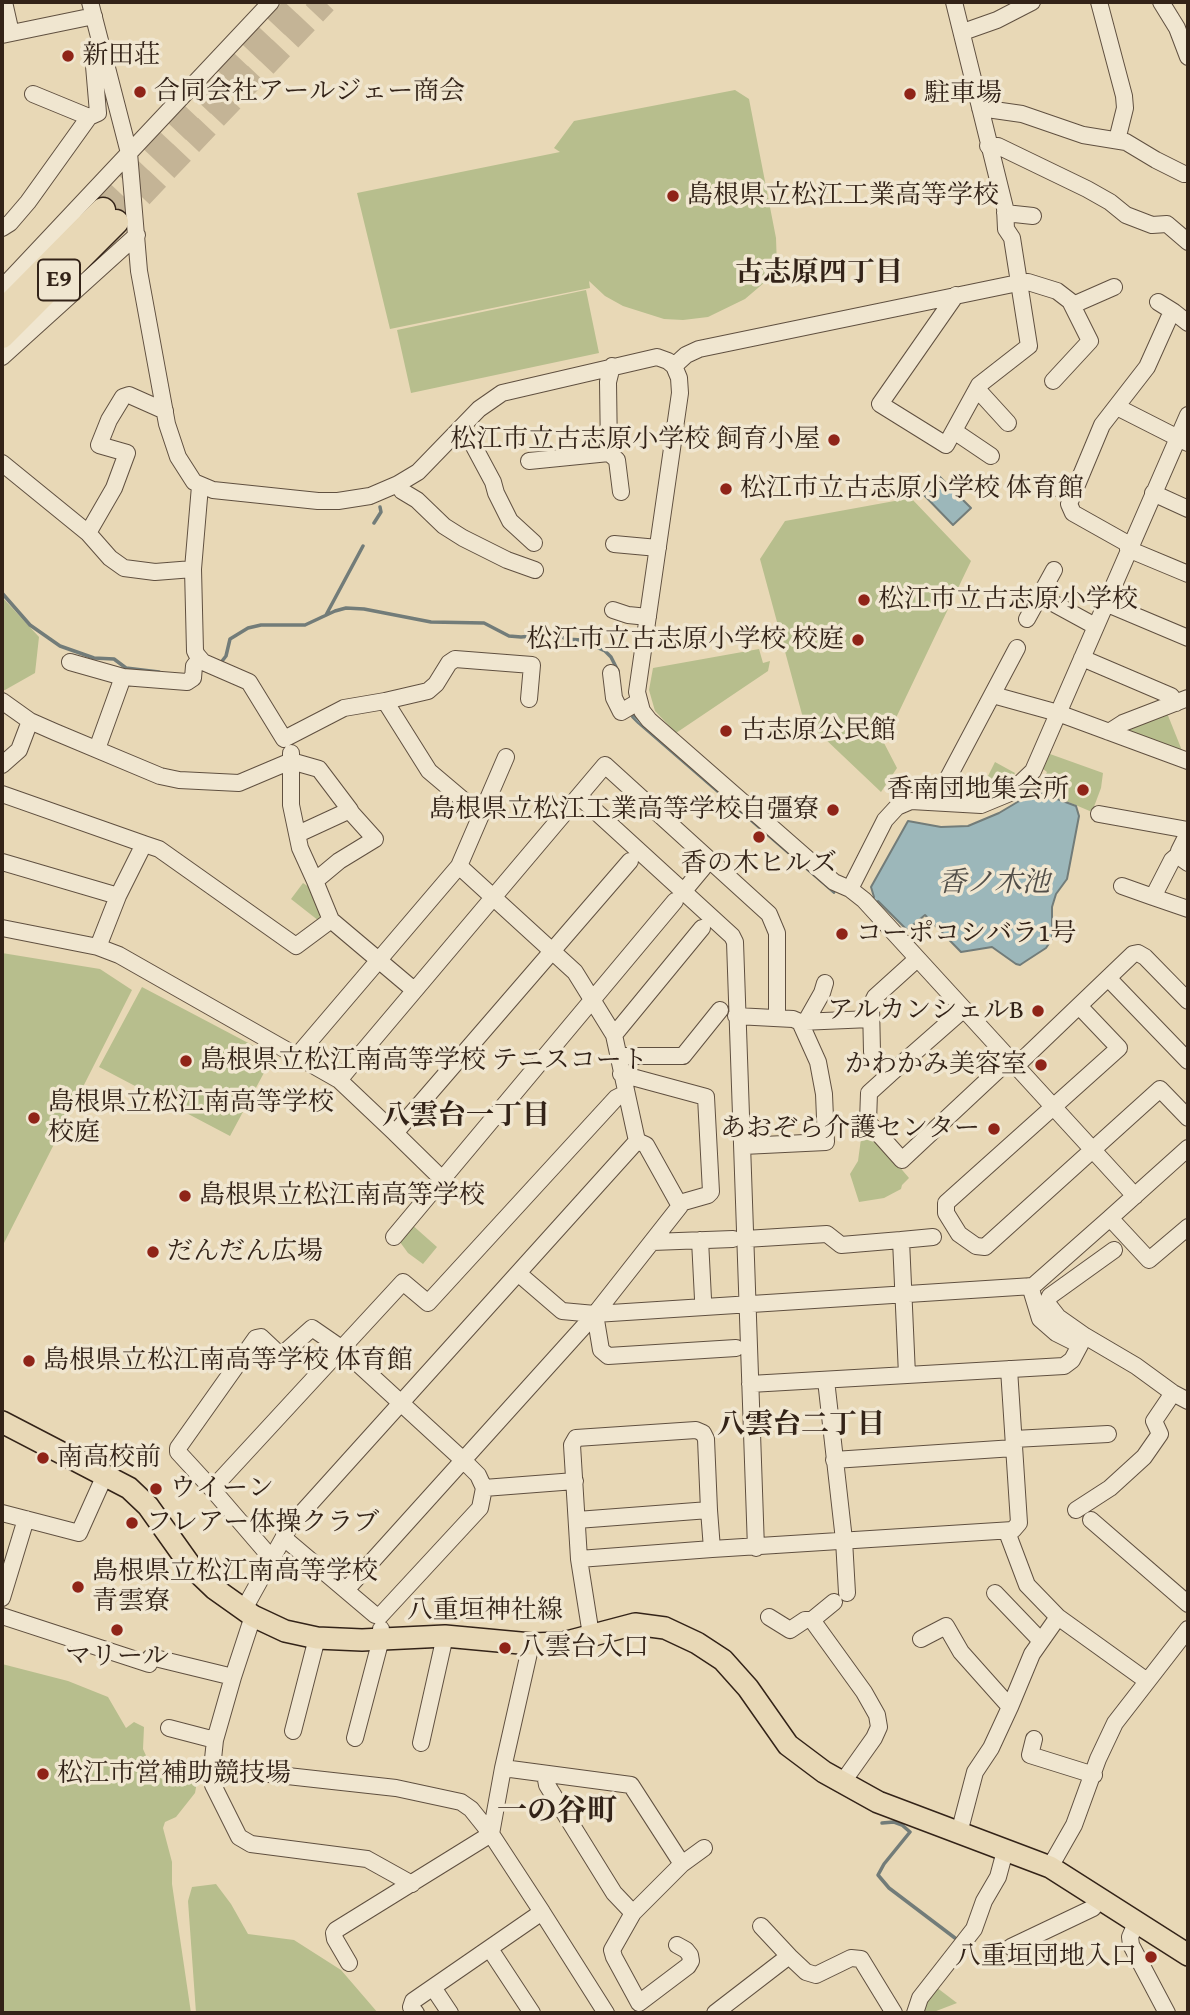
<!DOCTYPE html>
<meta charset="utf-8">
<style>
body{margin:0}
#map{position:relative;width:1190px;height:2015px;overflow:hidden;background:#e8d8b6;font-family:"Gentium Book Plus",serif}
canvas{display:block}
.frame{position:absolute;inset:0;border:4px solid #332318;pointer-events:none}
</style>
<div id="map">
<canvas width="1190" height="2015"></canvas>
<div class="frame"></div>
</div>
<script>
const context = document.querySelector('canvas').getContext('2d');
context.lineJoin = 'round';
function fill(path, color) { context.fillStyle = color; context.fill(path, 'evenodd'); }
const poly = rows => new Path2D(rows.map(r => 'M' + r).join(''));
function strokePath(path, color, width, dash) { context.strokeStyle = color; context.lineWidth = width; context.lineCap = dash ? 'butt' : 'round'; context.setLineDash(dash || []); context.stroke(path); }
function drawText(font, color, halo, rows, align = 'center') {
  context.font = font + ' "Gentium Book Plus","Noto Serif JP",serif'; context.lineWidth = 7; context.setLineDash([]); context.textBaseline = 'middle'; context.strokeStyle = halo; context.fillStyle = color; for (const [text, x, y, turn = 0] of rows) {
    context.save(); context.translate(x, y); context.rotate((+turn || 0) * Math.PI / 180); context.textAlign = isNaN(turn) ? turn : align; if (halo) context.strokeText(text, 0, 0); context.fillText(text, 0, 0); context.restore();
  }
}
const green = poly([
 [735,90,749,99,776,238,777,267,765,282,745,299,708,317,683,320,664,319,623,306,605,296,589,281,590,288,390,329,357,193,560,152,554,148,574,121],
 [586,290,599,353,411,393,397,330],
 [911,498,971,561,884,743,897,768,881,792,803,718,760,559,785,521],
 [2,597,39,637,35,673,5,690,2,690],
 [759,649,763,663,770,661,768,671,676,733,655,711,649,690,653,668],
 [1167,713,1183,753,1130,735,1124,729],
 [1050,754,1103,773,1101,788,1092,812,1052,795,1041,785,1047,772,1043,769],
 [995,762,1015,773,1010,783,984,794,982,788],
 [303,883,309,887,320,915,319,921,291,899],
 [2,953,100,969,132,990,2,1247],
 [142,987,273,1056,230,1136,99,1067],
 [863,1124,909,1178,902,1185,901,1189,884,1198,859,1202,850,1174,858,1161],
 [410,1223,437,1247,423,1264,408,1253,397,1238],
 [2,1664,68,1681,108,1697,126,1728,134,1722,144,1727,143,1749,153,1771,172,1784,188,1780,197,1782,195,1793,176,1817,165,1822,163,1828,172,1862,172,1884,191,2013,2,2013],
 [216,1884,231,1904,248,1934,294,1940,341,1970,378,2013,196,2013,188,1901,192,1887],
 [936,1987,957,2003,931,2013,922,2013,923,2006]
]);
const water = poly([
 [937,474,971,508,953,525,920,491,937,474],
 [633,715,835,891,834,893,638,723,632,717,633,715],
 [1036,791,1076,806,1079,816,1067,879,1056,894,1052,907,1052,939,1046,948,1026,961,1020,965,1016,964,992,947,961,952,925,915,907,930,878,901,875,903,872,899,874,897,871,887,908,821,941,827,968,826,999,813,1036,791]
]);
const stream = poly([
 [374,523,381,512,380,507],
 [2,593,30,625,60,646,94,658,114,659,126,668,159,672],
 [326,615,363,546],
 [219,665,226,656,230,639,248,628,261,625,305,625,335,611,346,608,364,609,431,622,484,623,509,636,521,637,555,634,566,639,581,640,605,651,611,657,618,671],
 [882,1823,894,1822,902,1825,910,1832,884,1864,878,1875,889,1888,955,1938]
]);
const highwayTunnel = poly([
 [103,210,299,2],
 [116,222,325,2]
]);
const minor = poly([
 [4,2,11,33],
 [90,2,129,153,139,271,167,424,178,457,194,482,213,490,318,501,338,501,370,496,398,484,418,472,479,409,502,393,657,357,668,361,674,366,679,378,680,393,637,692,642,711,649,720,834,882,850,889,864,900,1135,1196],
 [954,2,1005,208,1006,229,1012,238,1029,346,979,385,946,445,880,404,956,295],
 [1099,2,1124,96,1125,108,1117,140],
 [1161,2,1177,28,1188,57],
 [963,32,997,20,1032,2],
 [2,35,94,16],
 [33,94,89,117],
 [980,108,1022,114,1083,135,1126,142,1156,160,1184,174,1188,174],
 [988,146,998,146,1087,189,1110,202,1126,215,1152,225,1167,224,1188,242],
 [1005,213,1033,216],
 [2,228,10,223,28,202,89,117,98,113,93,54,101,44],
 [2,288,271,2],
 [1158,302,1174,312],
 [1073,305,1114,287],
 [2,357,137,235],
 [674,366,686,355,699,349,1018,283,1028,282,1057,291,1070,301,1090,341,1053,381],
 [977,389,1008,423],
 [1117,407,1188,443],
 [463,426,493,482,496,493,510,521,534,543],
 [954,431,991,456],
 [609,453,617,460,621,492],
 [529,461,609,453,608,382,612,366],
 [2,463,88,533,110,558,124,568,155,572,193,569],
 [398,484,402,491,417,500,444,526,463,538,507,560,535,570],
 [1049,484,1071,494],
 [200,486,193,569,195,651,197,655,203,662,249,682,284,739,344,708,385,701,429,771,481,815,459,866,575,972,614,1035,637,1141],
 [1153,493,1188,509],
 [88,533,114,488,127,453,99,445,109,420,123,397,129,395,165,411],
 [614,544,658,548],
 [1130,545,1073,513,1069,504,1102,425,1147,367,1169,318,1174,312,1188,323],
 [1128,549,1188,574],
 [1040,596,1095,626],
 [1105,603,1188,638],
 [613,610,628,615,648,617],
 [1027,619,1054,570],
 [1082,658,1171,696,1176,703],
 [70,662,123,677,97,749],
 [611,673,614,698,621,712,638,702],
 [123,677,187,682,193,678,194,666,200,659],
 [993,695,1058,713,1188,761],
 [2,701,30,721,55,732,160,776,179,780,239,783,291,761,291,805,300,848,315,881],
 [385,701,428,691,436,684,449,663,455,659,532,665,529,699],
 [1109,732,1123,723,1188,698],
 [291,753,291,761,319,769,350,810,298,834],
 [2,765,19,750,30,721],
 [2,794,144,844],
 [939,795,1017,648],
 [580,797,732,936,735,942,756,1548],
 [348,809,375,839,339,861,315,881,331,920,414,990],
 [1099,814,1188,830],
 [481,815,506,757],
 [1188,833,1179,851,1181,858,1188,863],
 [1179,854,1172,860,1153,897,1188,909],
 [2,862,118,896],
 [1122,886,1153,897],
 [850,889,885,820,897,807,911,801,981,805,1010,793,1033,771,1188,415],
 [683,892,703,868],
 [2,928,98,947,119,955,339,1080,395,1133],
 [98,947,118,896,144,844,159,849,296,946,331,920],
 [917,959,875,997,871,1005,872,1052,890,1074,964,1009],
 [1109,979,1188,1061],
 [1080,1007,1119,1048,946,1203,946,1213,959,1234,976,1246,985,1247,1160,1089,1188,1118],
 [736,1016,793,1019,800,1022,818,1062,824,1094,826,1142,743,1146],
 [800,1022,871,1019],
 [805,1023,822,993,825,983],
 [614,1035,702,928],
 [297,1056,459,866],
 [618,1056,683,1056,720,1010],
 [1016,1066,1133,954,1138,953,1145,957,1188,1001],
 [621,1074,706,1097,711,1192,708,1195,680,1203],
 [890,1074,869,1093,868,1122,902,1160,1010,1059],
 [339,1080,605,765,769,914,777,933,777,1018],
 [1188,1148,1110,1218,1149,1260,1188,1227],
 [442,1179,395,1133,630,861],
 [394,1237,675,901],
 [745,1239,827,1234,841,1245,901,1240,907,1375],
 [700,1240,703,1299],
 [901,1240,933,1237],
 [652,1242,733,1239],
 [1114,1250,1050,1296,1047,1303,1058,1317,1085,1336,1136,1366,1173,1393,1188,1401],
 [519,1274,562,1311,595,1314,680,1206,646,1145,637,1141],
 [595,1314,601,1350,608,1356,736,1348],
 [826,1380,844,1540,847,1593],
 [750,1384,1064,1366,1072,1360,1080,1345,1056,1333,1040,1319,1030,1286],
 [1014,1439,1108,1434],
 [834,1460,1014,1448],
 [212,1489,178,1452,178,1448,256,1338,261,1337,278,1353,284,1353,312,1328,341,1348,463,1460,478,1475,484,1488],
 [1076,1510,1110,1488,1144,1457,1160,1434,1154,1421,1173,1393],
 [2,1513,79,1533,105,1475],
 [577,1520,709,1510,712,1549],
 [1091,1520,1188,1604],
 [1007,1532,1027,1585,1058,1617,1147,1681],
 [284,1538,375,1615,380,1616,480,1508,484,1488,575,1481],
 [579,1559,572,1445,576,1438,696,1430,703,1433,706,1439,709,1510],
 [273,1560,212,1489,403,1282,428,1303,616,1098,626,1093],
 [347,1589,595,1314,1033,1286,1110,1218],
 [995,1593,1041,1641],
 [2,1598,26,1519],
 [244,1609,290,1526,637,1141],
 [2,1616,149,1664],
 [253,1616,233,1677,215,1740,213,1759,215,1768,213,1785,239,1837,251,1844,367,1859,412,1884],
 [769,1617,790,1630,805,1620,812,1620,864,1692,877,1715,879,1727,874,1738,842,1783],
 [812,1620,834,1602],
 [591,1635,579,1559,712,1549,1013,1530,1019,1523,1009,1369],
 [921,1639,946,1626,961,1652,1010,1707,991,1748,975,1772,959,1833],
 [151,1657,233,1677],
 [1010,1707,1032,1654,1058,1617],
 [169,1728,215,1740],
 [293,1731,317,1638],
 [355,1738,381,1639,381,1629],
 [1034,1739,1030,1755,1094,1775],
 [421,1743,445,1636],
 [215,1768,396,1788,461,1802,471,1809,491,1834,542,1912],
 [503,1768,631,1785,682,1864],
 [545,1774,547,1785,614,1893,633,1913],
 [1050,1867,1074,1825,1098,1759,1115,1723,1188,1629],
 [1137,1921,1130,1937,1131,1945,1167,2013],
 [677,1945,686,1950,690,1955,691,1961,688,1966,639,2003,614,1957,612,1950,633,1913,682,1864,704,1848],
 [1011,1947,1093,1908,1100,1898],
 [490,1949,532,2013],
 [789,1956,806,1972,816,1975,851,1958,861,1959,894,2013],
 [349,1963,335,1939,334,1933,336,1930,491,1834,503,1768,531,1644],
 [436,1992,450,2013],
 [416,2013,411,2007,413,2001,542,1912,606,2013],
 [715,2013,789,1956,761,1926],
 [915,2013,920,1998,974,1929,984,1901,998,1877,1005,1851]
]);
const major = poly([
 [2,1422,129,1488,148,1506,190,1565,215,1589,253,1616,285,1631,317,1638,362,1640,445,1636,531,1644,563,1643,635,1624,665,1628,697,1643,723,1660,748,1688,788,1745,824,1772,878,1802,1050,1867,1188,1955]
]);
const highway = poly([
 [2,312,103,210],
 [2,336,116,222]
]);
const markers = [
 [68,56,7,"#8f2418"],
 [140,92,7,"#8f2418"],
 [910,94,7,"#8f2418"],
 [673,196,7,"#8f2418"],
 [834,440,7,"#8f2418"],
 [726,489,7,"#8f2418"],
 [864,600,7,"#8f2418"],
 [858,640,7,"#8f2418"],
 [726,731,7,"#8f2418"],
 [1083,790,7,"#8f2418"],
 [833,810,7,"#8f2418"],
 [759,837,7,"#8f2418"],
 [842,934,7,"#8f2418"],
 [1038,1011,7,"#8f2418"],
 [186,1061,7,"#8f2418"],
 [1041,1065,7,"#8f2418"],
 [34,1118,7,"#8f2418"],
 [994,1129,7,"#8f2418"],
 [185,1196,7,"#8f2418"],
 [153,1252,7,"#8f2418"],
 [29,1361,7,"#8f2418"],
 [43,1458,7,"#8f2418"],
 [156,1489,7,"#8f2418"],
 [132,1523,7,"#8f2418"],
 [78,1587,7,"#8f2418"],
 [117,1630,7,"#8f2418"],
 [505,1648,7,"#8f2418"],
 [43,1774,7,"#8f2418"],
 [1151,1957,7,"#8f2418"]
];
const shields = [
 [59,280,42]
];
const shieldNames = [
 ["E9",59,280]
];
const poiNames = [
 ["新田荘",82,56],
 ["合同会社アールジェー商会",154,92],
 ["駐車場",924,94],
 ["島根県立松江工業高等学校",687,196],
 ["松江市立古志原小学校 飼育小屋",820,440,"right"],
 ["松江市立古志原小学校 体育館",740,489],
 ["松江市立古志原小学校",878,600],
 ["松江市立古志原小学校 校庭",844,640,"right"],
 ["古志原公民館",740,731],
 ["香南団地集会所",1069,790,"right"],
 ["島根県立松江工業高等学校自彊寮",819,810,"right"],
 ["香の木ヒルズ",759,864,"center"],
 ["コーポコシバラ1号",856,934],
 ["アルカンシェルB",1024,1011,"right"],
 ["島根県立松江南高等学校 テニスコート",200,1061],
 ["かわかみ美容室",1027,1065,"right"],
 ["島根県立松江南高等学校",48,1103],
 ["校庭",48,1133],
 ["あおぞら介護センター",980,1129,"right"],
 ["島根県立松江南高等学校",199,1196],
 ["だんだん広場",167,1252],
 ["島根県立松江南高等学校 体育館",43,1361],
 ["南高校前",57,1458],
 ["ウイーン",170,1489],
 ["フレアー体操クラブ",146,1523],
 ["島根県立松江南高等学校",92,1572],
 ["青雲寮",92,1602],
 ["八雲台入口",519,1648],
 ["マリール",117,1657,"center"],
 ["松江市営補助競技場",57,1774],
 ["八重垣団地入口",1137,1957,"right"]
];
const streetNames = [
 ["八重垣神社線",485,1611]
];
const neighbourhoodNames = [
 ["古志原四丁目",819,274],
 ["八雲台一丁目",466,1117],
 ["八雲台二丁目",801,1426]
];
const waterNames = [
 ["香ノ木池",994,884]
];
const quarterNames = [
 ["一の谷町",557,1812]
];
fill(green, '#b7be8d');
fill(water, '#9cb7ba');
strokePath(water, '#727c79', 2);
strokePath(stream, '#727c79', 3.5);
strokePath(highwayTunnel, '#c4b496', 24, [24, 12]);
strokePath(minor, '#605040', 18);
strokePath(major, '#332318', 24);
strokePath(highway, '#332318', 27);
strokePath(minor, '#f0e6d0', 16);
strokePath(major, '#e8d8b6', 21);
strokePath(highway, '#e8d8b6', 24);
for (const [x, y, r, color] of markers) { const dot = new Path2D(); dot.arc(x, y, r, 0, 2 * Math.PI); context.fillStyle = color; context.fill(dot); strokePath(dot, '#f0e6d0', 2.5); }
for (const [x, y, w] of shields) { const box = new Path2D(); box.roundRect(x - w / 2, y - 20.5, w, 41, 5); context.fillStyle = '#f0e6d0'; context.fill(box); strokePath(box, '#332318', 2); }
drawText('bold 24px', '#332318', null, shieldNames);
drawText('26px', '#332318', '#f0e6d0', poiNames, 'left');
drawText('26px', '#332318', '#f0e6d0', streetNames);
drawText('bold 28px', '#332318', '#f0e6d0', neighbourhoodNames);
drawText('italic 28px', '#524f49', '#f0e6d0', waterNames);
drawText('bold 30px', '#332318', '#f0e6d0', quarterNames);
</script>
